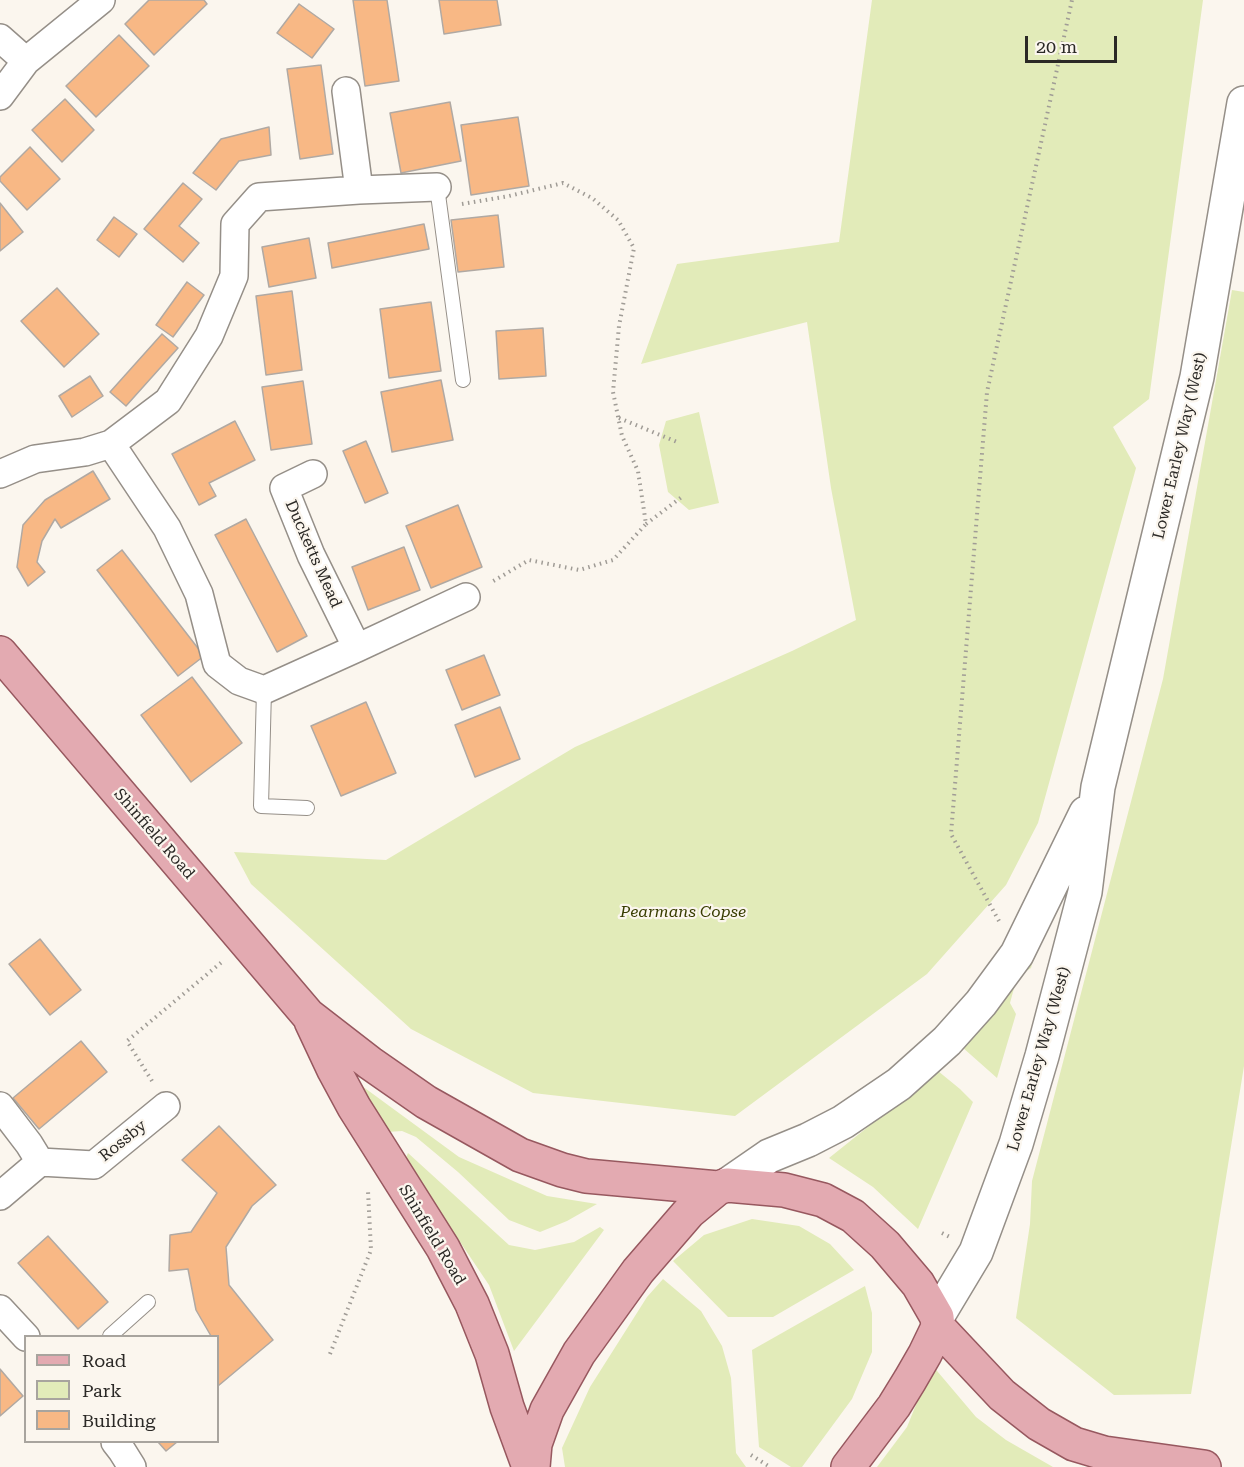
<!DOCTYPE html>
<style>
body{margin:0}
#map{position:relative;width:1244px;height:1467px;overflow:hidden;background:#fbf6ee;font-family:"Roboto Serif",serif}
canvas{display:block}
.legend{position:absolute;left:24px;top:1335px;width:195px;height:108px;box-sizing:border-box;background:#fbf6ee;border:2px solid #a8a49e;margin:0;padding:8px 10px;list-style:none;font-size:18px;color:#2b2926}
.legend li{display:flex;align-items:center;gap:12px;height:30px}
.legend b{width:30px;border:2px solid #a8a49e}
.scale{position:absolute;left:1025px;top:36px;width:92px;height:27px;box-sizing:border-box;border:3px solid #2b2926;border-top:0;padding-left:8px;font-size:18px;line-height:21px;white-space:nowrap;color:#2b2926;-webkit-text-stroke:4px #fbf6ee;paint-order:stroke}
</style>
<div id="map">
<canvas width="1244" height="1467"></canvas>
<ul class="legend">
<li><b style="height:8px;background:#e3aab1"></b>Road</li>
<li><b style="height:16px;background:#e2ebb9"></b>Park</li>
<li><b style="height:16px;background:#f8b885"></b>Building</li>
</ul>
<div class="scale">20 m</div>
</div>
<script>
const context = document.querySelector('canvas').getContext('2d');
context.lineJoin = 'round';
function fill(path, color) { context.fillStyle = color; context.fill(path, 'evenodd'); }
const poly = rows => new Path2D(rows.map(r => 'M' + r).join(''));
function strokePath(path, color, width, dash) { context.strokeStyle = color; context.lineWidth = width; context.lineCap = dash ? 'butt' : 'round'; context.setLineDash(dash || []); context.stroke(path); }
function drawText(font, color, halo, rows, align = 'center') {
  context.font = font + ' "Roboto Serif",serif'; context.lineWidth = 4.5; context.setLineDash([]); context.textBaseline = 'middle'; context.strokeStyle = halo; context.fillStyle = color; for (const [text, x, y, turn = 0] of rows) {
    context.save(); context.translate(x, y); context.rotate((+turn || 0) * Math.PI / 180); context.textAlign = isNaN(turn) ? turn : align; if (halo) context.strokeText(text, 0, 0); context.fillText(text, 0, 0); context.restore();
  }
}
const green = poly([
 [872,0,1203,0,1149,399,1113,427,1136,468,1038,823,1006,885,927,974,735,1116,533,1093,411,1029,251,884,234,852,386,860,575,747,792,651,856,620,831,488,807,322,641,364,677,264,839,242],
 [1232,290,1244,292,1244,1066,1191,1394,1114,1395,1016,1318,1030,1224,1032,1181,1163,679],
 [699,412,719,503,689,510,668,492,659,445,666,421],
 [1039,936,1031,968,1017,977,1010,1003,1016,1014,997,1078,962,1047],
 [938,1071,960,1089,973,1102,918,1229,873,1187,829,1158],
 [347,1075,459,1157,547,1196,597,1204,567,1221,540,1232,509,1220,458,1172,416,1137,402,1131,387,1132],
 [408,1153,509,1245,535,1250,574,1242,600,1227,604,1230,514,1351,489,1285,405,1160],
 [752,1219,799,1226,830,1244,854,1270,773,1317,728,1317,673,1261,704,1235],
 [663,1279,701,1311,722,1346,731,1378,736,1453,746,1467,565,1467,562,1448,590,1387,647,1297],
 [865,1286,872,1313,872,1352,852,1399,802,1467,791,1467,759,1447,752,1350],
 [932,1365,976,1417,1006,1440,1053,1467,877,1467,907,1427]
]);
const building = poly([
 [149,0,204,0,207,4,154,55,125,24,149,0],
 [353,0,387,0,399,81,365,86,353,0],
 [439,0,497,0,501,25,444,34,439,0],
 [299,4,334,29,312,58,277,33,299,4],
 [119,35,149,66,96,117,66,86,119,35],
 [321,65,333,154,300,159,287,69,321,65],
 [65,99,94,130,62,162,32,130,65,99],
 [450,102,461,161,401,173,390,113,450,102],
 [518,117,529,186,471,195,461,125,518,117],
 [269,127,271,155,239,161,216,190,193,173,221,139,269,127],
 [30,147,60,179,27,210,0,181,0,177,30,147],
 [183,183,202,199,179,226,199,243,183,262,144,229,183,183],
 [0,203,23,232,0,251,0,203],
 [498,215,504,267,458,272,451,220,498,215],
 [114,217,137,234,119,257,97,240,114,217],
 [424,224,429,249,332,268,328,243,424,224],
 [309,238,316,278,269,287,262,247,309,238],
 [187,282,204,295,173,337,156,325,187,282],
 [57,288,99,334,64,367,21,321,57,288],
 [292,291,302,370,266,375,256,296,292,291],
 [431,302,441,371,389,378,380,309,431,302],
 [543,328,546,376,499,379,496,331,543,328],
 [162,334,178,348,126,406,110,392,162,334],
 [90,376,103,396,72,417,59,396,90,376],
 [441,380,453,440,392,452,381,392,441,380],
 [303,381,312,444,271,450,262,387,303,381],
 [235,421,255,460,209,483,216,496,199,505,172,454,235,421],
 [366,441,388,493,365,503,343,451,366,441],
 [93,471,110,499,61,528,55,519,42,541,37,562,45,572,28,586,17,567,23,525,45,500,93,471],
 [458,505,482,567,431,588,406,526,458,505],
 [246,519,307,636,277,652,215,535,246,519],
 [404,547,420,590,368,610,352,567,404,547],
 [122,550,204,656,178,676,97,570,122,550],
 [484,655,500,695,462,710,446,670,484,655],
 [192,677,242,743,191,782,141,715,192,677],
 [366,702,396,773,341,796,311,726,366,702],
 [500,707,520,759,475,777,455,725,500,707],
 [40,939,81,990,50,1015,9,964,40,939],
 [81,1041,107,1072,39,1129,13,1098,81,1041],
 [219,1126,276,1185,252,1206,226,1247,229,1285,273,1340,218,1386,218,1336,211,1336,196,1310,188,1269,169,1271,170,1235,191,1232,217,1193,182,1160,219,1126],
 [48,1236,108,1302,78,1329,18,1263,48,1236],
 [0,1369,23,1396,0,1416,0,1369],
 [158,1442,177,1442,166,1451,158,1442]
]);
const path = poly([
 [462,204,509,196,563,183,592,198,618,220,634,248,619,326,613,392,622,436,638,471,646,524,613,560,579,570,529,560,490,583],
 [619,418,677,442],
 [646,524,683,496],
 [999,921,951,834,987,392,1072,0],
 [152,1081,127,1041,223,961],
 [942,1233,950,1237],
 [330,1354,371,1250,368,1191],
 [751,1455,770,1467]
]);
const service = poly([
 [437,187,463,380],
 [264,690,261,806,307,808],
 [110,1336,148,1302]
]);
const minor = poly([
 [0,38,26,61],
 [346,91,359,190],
 [0,96,26,61,101,0],
 [111,444,167,528,199,594,217,664,239,681,264,690,357,648,466,597],
 [0,474,35,459,85,452,111,444,168,401,209,336,234,276,235,224,259,197,359,190,437,187],
 [313,474,284,488,311,555,357,648],
 [0,1106,29,1144,40,1162],
 [0,1196,40,1162,94,1165,166,1106],
 [0,1309,26,1337],
 [115,1442,122,1451,132,1467]
]);
const secondary = poly([
 [727,1185,769,1156,808,1140,843,1122,899,1084,947,1041,981,1003,1017,954,1086,813],
 [937,1317,976,1252,1016,1144,1042,1056,1085,892,1098,787,1197,377,1244,103]
]);
const primary = poly([
 [0,653,308,1015,370,1063,426,1102,520,1155,562,1170,586,1176,718,1188],
 [311,1021,334,1070,354,1107,443,1248,472,1304,492,1354,507,1407,529,1467],
 [938,1327,1002,1395,1039,1424,1074,1444,1104,1453,1204,1467],
 [533,1467,535,1444,547,1410,579,1353,638,1271,689,1212,718,1188,727,1185,784,1190,823,1200,853,1216,885,1245,918,1284,937,1317,938,1327,925,1354,910,1380,894,1406,848,1467]
]);
const streetNames = [
 ["Lower Earley Way (West)",1180,446,-77],
 ["Ducketts Mead",313,554,66],
 ["Shinfield Road",154,834,49],
 ["Lower Earley Way (West)",1039,1059,-74],
 ["Rossby",123,1141,-39],
 ["Shinfield Road",432,1235,59]
];
const parkNames = [
 ["Pearmans Copse",683,912]
];
fill(green, '#e2ebb9');
fill(building, '#f8b885');
strokePath(building, '#b0a9a3', 1.5);
strokePath(service, '#958f88', 16);
strokePath(minor, '#958f88', 30);
strokePath(secondary, '#958f88', 36);
strokePath(primary, '#97585f', 36);
strokePath(path, '#a09c96', 4, [1.5, 4.5]);
strokePath(service, '#fff', 14);
strokePath(minor, '#fff', 27);
strokePath(secondary, '#fff', 33);
strokePath(primary, '#e3aab1', 33);
drawText('16px', '#2b2926', '#fbf6ee', streetNames);
drawText('italic 16px', '#383d01', '#fbf6ee', parkNames);
</script>
